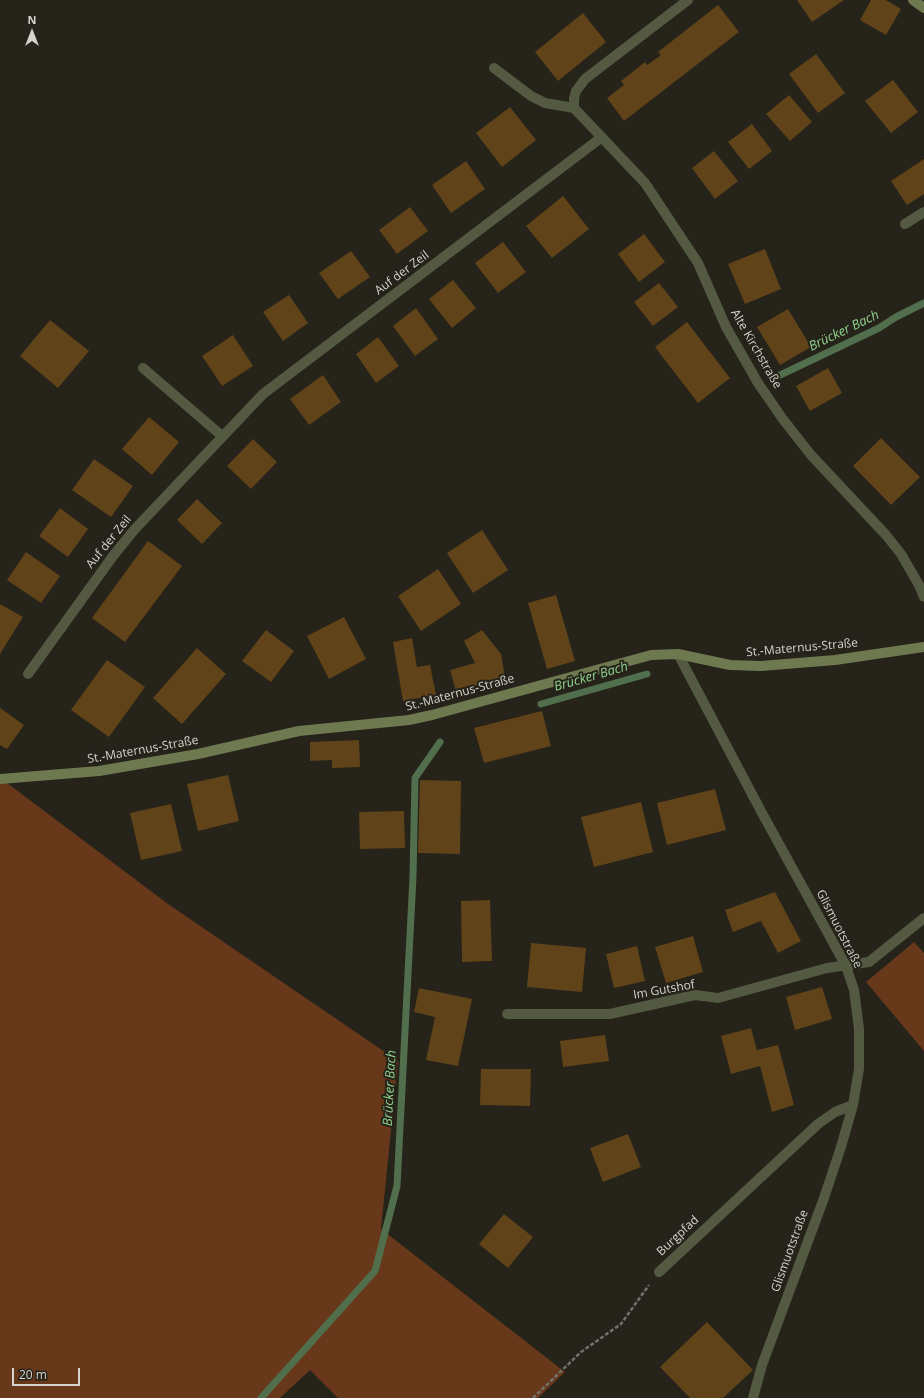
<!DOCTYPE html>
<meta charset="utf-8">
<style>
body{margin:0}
#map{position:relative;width:924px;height:1398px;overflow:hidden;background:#25231a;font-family:"Open Sans",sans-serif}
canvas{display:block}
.north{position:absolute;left:12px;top:12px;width:40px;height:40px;-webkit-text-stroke:3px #25231a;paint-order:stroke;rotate:0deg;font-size:11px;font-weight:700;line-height:16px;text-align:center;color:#d5d3cd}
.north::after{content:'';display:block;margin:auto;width:14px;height:18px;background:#d5d3cd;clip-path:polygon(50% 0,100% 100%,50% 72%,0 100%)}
.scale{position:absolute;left:12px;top:1368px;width:68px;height:18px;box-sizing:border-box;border:2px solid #d5d3cd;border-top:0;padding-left:5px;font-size:12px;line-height:14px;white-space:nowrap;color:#d5d3cd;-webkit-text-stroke:3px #25231a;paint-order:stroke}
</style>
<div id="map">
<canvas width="924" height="1398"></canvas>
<div class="north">N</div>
<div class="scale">20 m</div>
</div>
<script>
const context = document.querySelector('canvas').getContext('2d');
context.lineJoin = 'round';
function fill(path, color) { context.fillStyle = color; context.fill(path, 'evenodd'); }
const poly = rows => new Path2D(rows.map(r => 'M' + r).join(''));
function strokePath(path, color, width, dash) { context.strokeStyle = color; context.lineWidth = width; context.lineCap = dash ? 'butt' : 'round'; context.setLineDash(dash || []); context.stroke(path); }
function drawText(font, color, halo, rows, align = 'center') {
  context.font = font + ' "Open Sans",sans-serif'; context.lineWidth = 4; context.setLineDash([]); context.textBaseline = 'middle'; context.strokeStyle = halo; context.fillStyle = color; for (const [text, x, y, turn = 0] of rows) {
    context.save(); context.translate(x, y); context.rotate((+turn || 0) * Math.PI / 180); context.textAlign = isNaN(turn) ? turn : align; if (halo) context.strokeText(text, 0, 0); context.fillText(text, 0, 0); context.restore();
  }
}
const green = poly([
 [0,780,3,780,168,904,398,1061,381,1229,565,1372,538,1398,338,1398,310,1370,280,1398,0,1398],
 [914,942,924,953,924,1051,866,982]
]);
const stream = poly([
 [774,378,879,328,896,317,924,303],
 [541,704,647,674],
 [261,1398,375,1271,397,1186,413,877,415,778,440,742]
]);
const building = poly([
 [797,0,844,0,812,22],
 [871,0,886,0,901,9,886,35,860,20],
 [718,5,739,32,624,121,607,98,624,85,621,81,645,62,647,65,661,55,658,52],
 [583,13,606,42,558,81,535,52],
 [816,54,845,93,818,113,789,74],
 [893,80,918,112,891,133,865,101],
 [789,95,812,122,790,141,766,114],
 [510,107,536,140,502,167,476,133],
 [752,124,772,151,749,169,728,142],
 [714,151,738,181,715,199,692,168],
 [924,159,924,194,907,205,891,181],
 [466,161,485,189,451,213,432,185],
 [563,196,589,229,552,258,526,226],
 [410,207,428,231,397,254,379,230],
 [644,234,665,262,639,282,618,254],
 [503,242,526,272,498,293,475,263],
 [765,249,781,289,745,304,728,264],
 [351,251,370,277,338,299,319,273],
 [453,280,476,308,452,328,429,299],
 [659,283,678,307,653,326,634,302],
 [289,295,308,323,283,341,263,312],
 [416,308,438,339,415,356,393,326],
 [788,309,811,347,780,365,757,327],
 [50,320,89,351,58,388,20,356],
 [687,322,730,378,698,403,655,347],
 [233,335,253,366,222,386,202,356],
 [378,337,399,366,376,383,356,354],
 [828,368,842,393,810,411,796,386],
 [323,375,341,402,309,425,290,399],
 [149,417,179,442,152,475,122,449],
 [881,438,920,477,891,505,853,466],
 [253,439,277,462,251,489,227,466],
 [94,459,133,486,111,517,72,490],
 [197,499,222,523,202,544,177,520],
 [60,508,88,529,68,557,39,536],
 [482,530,508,570,473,593,447,553],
 [148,541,182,566,125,642,92,618],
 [26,552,60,576,41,603,7,580],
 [438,569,461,604,421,631,398,596],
 [556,595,575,661,547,669,528,603],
 [0,604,23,617,0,654],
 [344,617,366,659,329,679,307,636],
 [266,630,294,651,271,682,242,661],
 [482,630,501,654,505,678,456,691,450,670,475,663,464,641],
 [412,638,417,667,430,665,436,695,403,701,393,642],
 [197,648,226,674,182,724,153,698],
 [107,660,145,687,109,737,71,710],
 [0,708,24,725,7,749,0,745],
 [542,711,551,746,484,763,474,728],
 [359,740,360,767,332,768,332,760,310,761,310,742],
 [228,775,239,821,198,831,187,784],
 [420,780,461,781,460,854,418,853],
 [715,789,726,830,667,845,657,803],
 [641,802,653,852,594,867,581,817],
 [171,804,182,851,141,860,130,813],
 [404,811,405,848,360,849,359,812],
 [775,892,801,941,778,953,761,921,733,932,725,910],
 [490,900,492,961,462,962,461,901],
 [693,936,703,972,666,983,655,947],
 [531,943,586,948,582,992,527,987],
 [637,946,645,981,614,988,606,954],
 [822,987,832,1019,795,1030,786,997],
 [419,988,472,999,458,1066,426,1060,435,1017,414,1012],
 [751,1028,757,1050,778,1045,794,1105,772,1112,760,1066,731,1074,721,1036],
 [605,1035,609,1061,563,1067,560,1041],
 [481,1069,531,1069,530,1106,480,1105],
 [628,1134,641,1167,603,1182,590,1148],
 [504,1214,533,1237,508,1268,479,1244],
 [707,1322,753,1370,723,1398,690,1398,660,1367]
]);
const path = poly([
 [533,1398,581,1352,621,1324,649,1285]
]);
const lane = poly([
 [494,68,531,96,545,103,574,108],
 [905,224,924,212]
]);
const street = poly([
 [688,0,585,79,576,91,574,98,574,108,645,183,698,263,726,327,758,383,782,418,811,455,886,535,901,554,919,585,924,597],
 [143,368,222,436],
 [678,654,762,813,846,966,854,990,859,1029,859,1069,853,1105,841,1147,824,1198,762,1365,753,1398],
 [28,674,113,556,134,530,263,394,602,137],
 [507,1014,610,1014,695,995,718,998,827,968,869,962,924,918],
 [659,1272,818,1124,835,1112,853,1105]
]);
const secondary = poly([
 [913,0,924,8],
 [0,779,99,771,198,754,299,731,409,720,432,715,651,655,678,654,730,665,761,666,835,660,924,647]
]);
const streetNames = [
 ["Auf der Zeil",402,273,-37],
 ["Alte Kirchstraße",756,349,60],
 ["Auf der Zeil",109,542,-51],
 ["St.-Maternus-Straße",802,648,-5],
 ["St.-Maternus-Straße",460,693,-15],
 ["St.-Maternus-Straße",143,750,-10],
 ["Glismuotstraße",839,929,63],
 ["Im Gutshof",664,990,-10],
 ["Burgpfad",678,1236,-43],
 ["Glismuotstraße",790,1251,-70]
];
const waterNames = [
 ["Brücker Bach",844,331,-26],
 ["Brücker Bach",591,677,-16],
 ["Brücker Bach",390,1088,-87]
];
fill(green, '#68381a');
strokePath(stream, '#516f4c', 7);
fill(building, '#604318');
strokePath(path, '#73716a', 2.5, [4, 2]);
strokePath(lane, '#545a41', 10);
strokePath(street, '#545a41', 10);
strokePath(secondary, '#6f7950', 10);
drawText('12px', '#d5d3cd', '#25231a', streetNames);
drawText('italic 13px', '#91d38c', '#25231a', waterNames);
</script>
